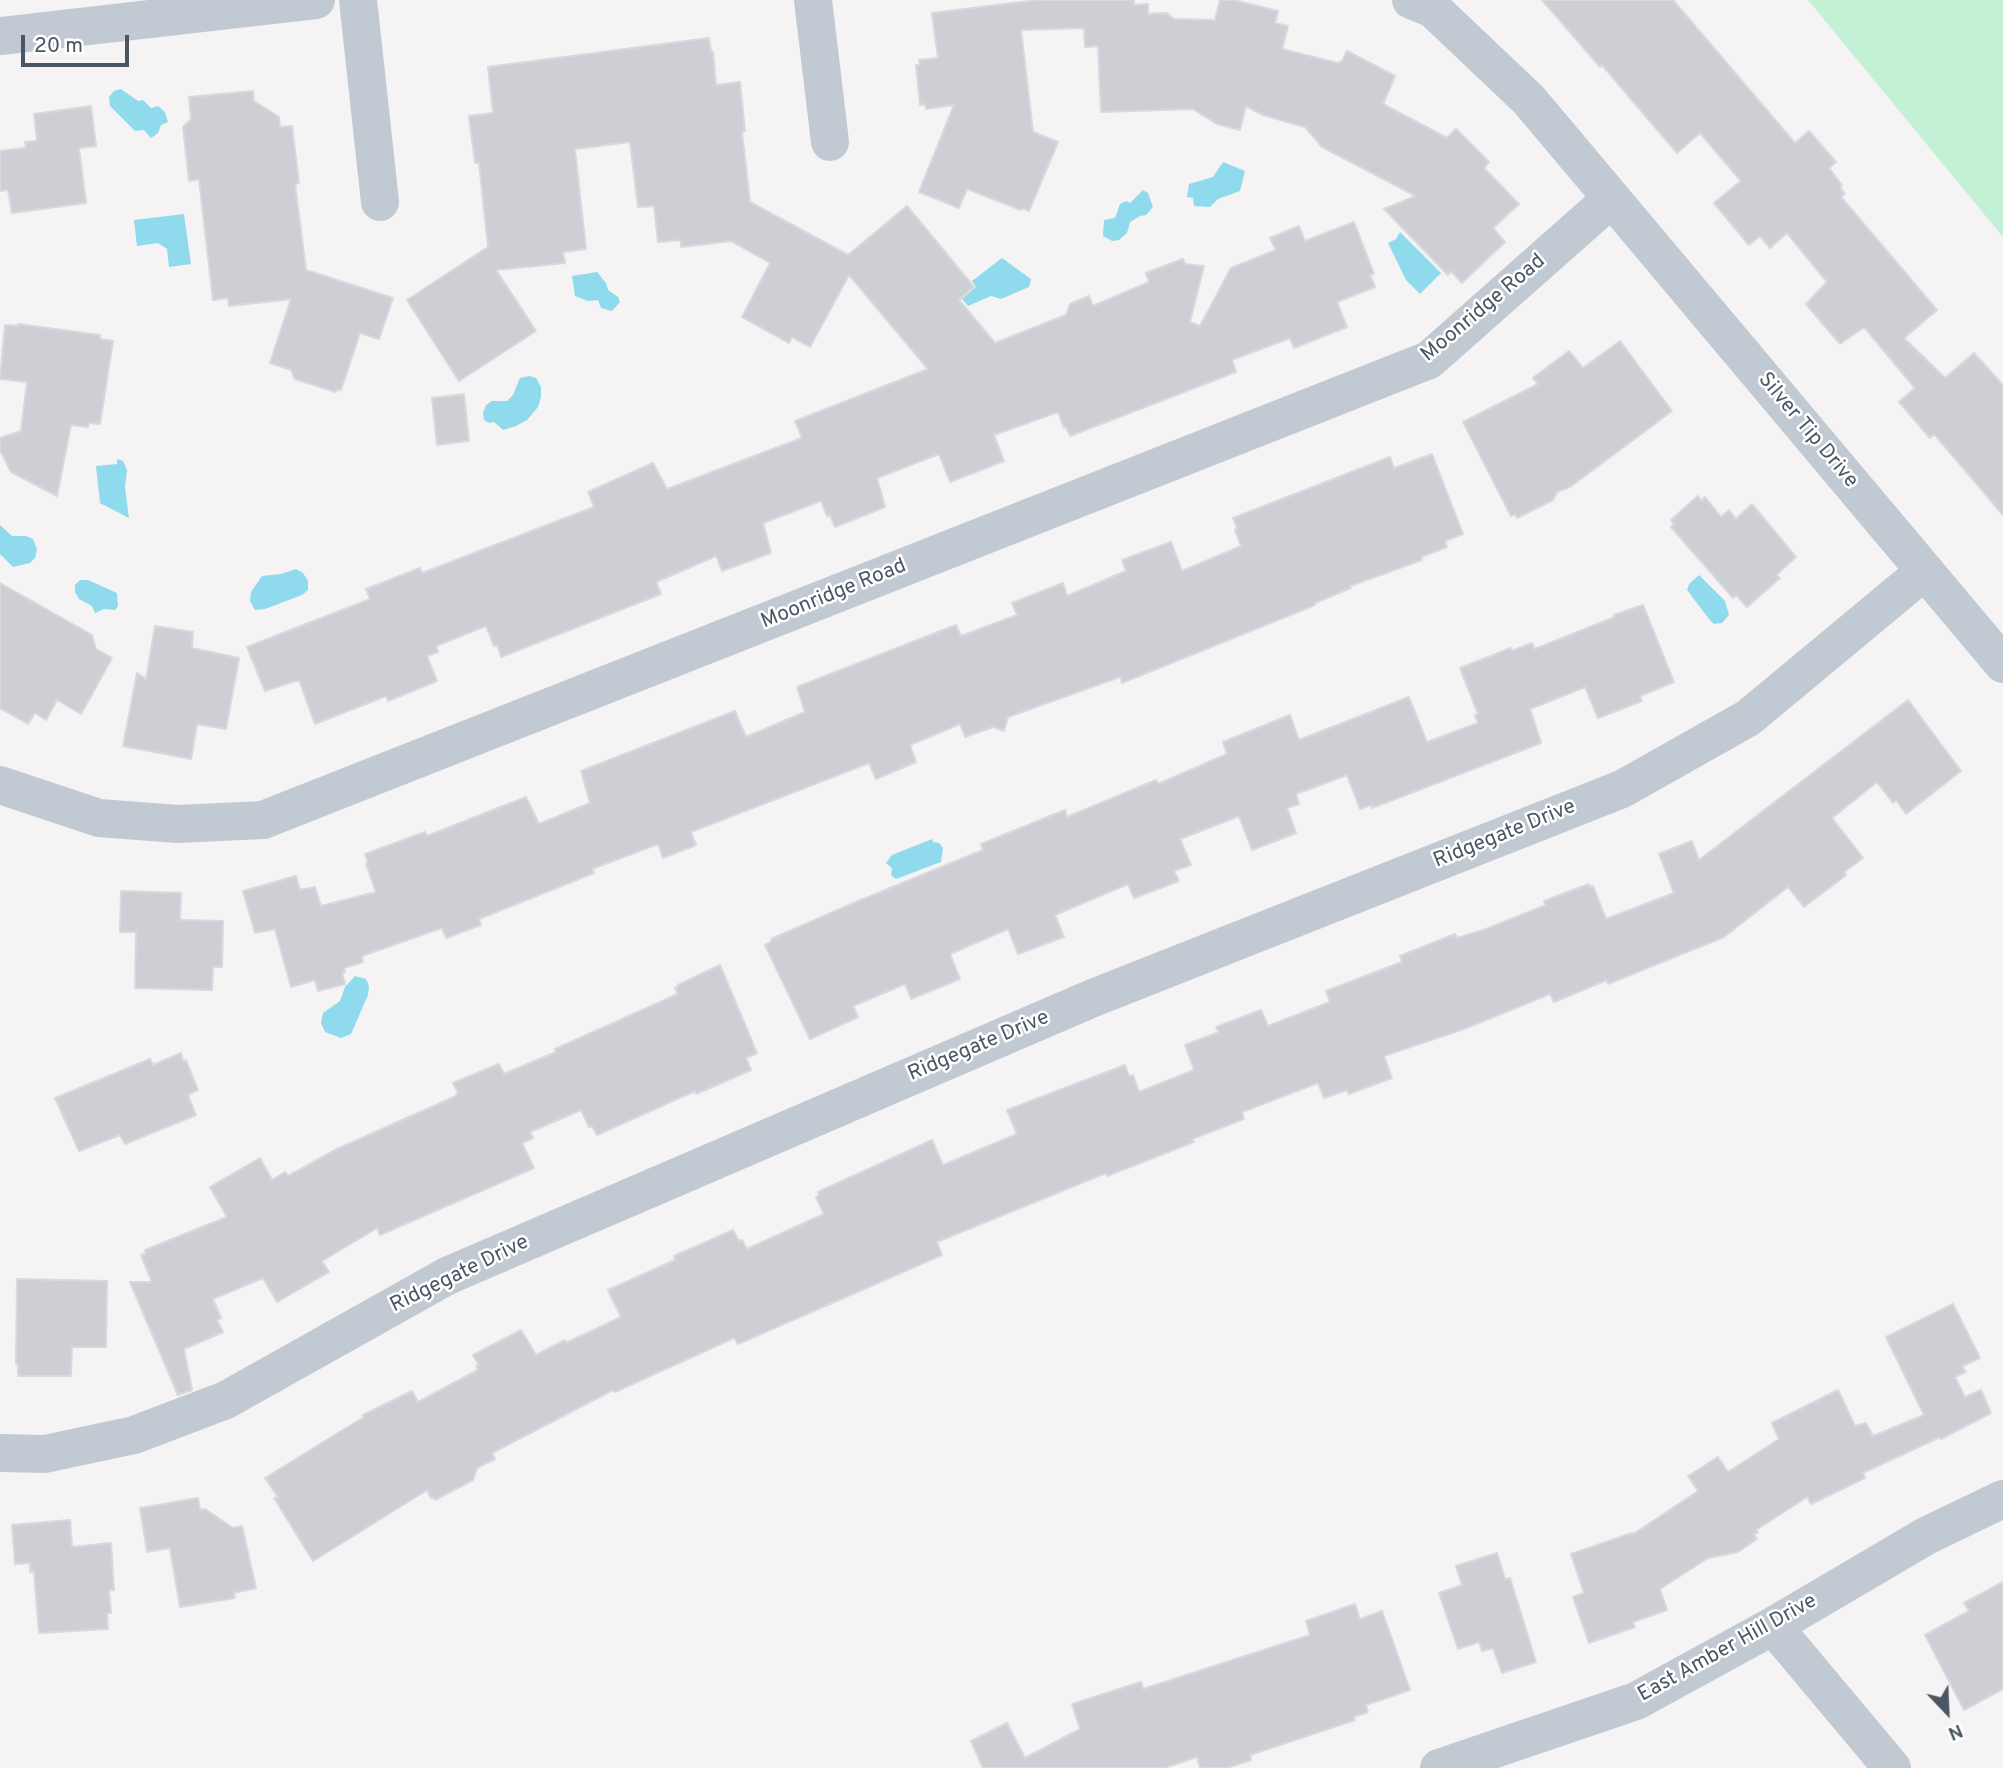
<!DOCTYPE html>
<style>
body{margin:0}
#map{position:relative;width:2003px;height:1768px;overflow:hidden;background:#f5f3f3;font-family:Overpass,sans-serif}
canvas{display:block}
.north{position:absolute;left:1912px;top:1677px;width:70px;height:70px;-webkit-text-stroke:5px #fff;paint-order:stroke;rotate:157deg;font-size:19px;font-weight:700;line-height:28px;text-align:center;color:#4a5661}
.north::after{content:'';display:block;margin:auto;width:24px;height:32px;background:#4a5661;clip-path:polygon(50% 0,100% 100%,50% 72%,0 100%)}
.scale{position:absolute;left:21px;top:35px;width:108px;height:32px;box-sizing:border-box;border:4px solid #4a5661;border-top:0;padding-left:9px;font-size:21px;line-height:24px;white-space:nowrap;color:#4a5661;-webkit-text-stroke:5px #fff;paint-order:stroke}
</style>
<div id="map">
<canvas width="2003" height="1768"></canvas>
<div class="north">N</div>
<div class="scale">20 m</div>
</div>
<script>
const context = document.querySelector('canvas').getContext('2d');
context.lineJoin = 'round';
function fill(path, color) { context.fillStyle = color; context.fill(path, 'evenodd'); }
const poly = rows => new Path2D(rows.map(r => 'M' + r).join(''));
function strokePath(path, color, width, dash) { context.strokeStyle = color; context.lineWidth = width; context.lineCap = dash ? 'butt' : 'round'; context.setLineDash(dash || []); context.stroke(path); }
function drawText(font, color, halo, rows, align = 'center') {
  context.font = font + ' Overpass,sans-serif'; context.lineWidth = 5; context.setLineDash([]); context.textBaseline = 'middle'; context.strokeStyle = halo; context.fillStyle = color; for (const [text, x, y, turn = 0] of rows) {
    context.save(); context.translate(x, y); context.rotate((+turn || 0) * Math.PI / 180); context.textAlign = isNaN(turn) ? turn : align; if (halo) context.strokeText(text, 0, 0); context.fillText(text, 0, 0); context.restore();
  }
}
const green = poly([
 [1808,0,2003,0,2003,237]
]);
const water = poly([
 [121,89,138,101,143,100,151,108,158,106,165,112,168,122,161,125,158,133,151,138,144,130,135,131,110,106,109,97,114,91],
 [1223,162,1245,171,1240,191,1218,199,1210,207,1194,206,1193,198,1187,197,1189,184,1213,177],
 [1143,190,1148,193,1153,207,1146,215,1140,216,1130,222,1127,233,1119,240,1112,241,1103,236,1104,220,1115,218,1120,204,1126,201,1130,203],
 [184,214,191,264,169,267,167,249,158,243,137,246,134,220],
 [1400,232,1441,273,1420,294,1406,280,1388,243,1396,239],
 [1002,258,1031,279,1029,287,1001,299,991,296,968,306,962,299,976,287,972,281],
 [597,272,606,283,608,290,618,297,620,302,612,311,601,308,598,300,588,301,575,296,572,276],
 [529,376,536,378,541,387,541,397,538,407,527,420,516,426,503,430,494,422,489,423,484,420,483,413,486,405,492,401,507,401,513,395,520,378],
 [117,459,123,461,127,470,125,487,129,518,100,503,96,466,117,464],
 [0,525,12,536,26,536,33,539,37,549,35,558,30,563,13,567,0,554],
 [296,569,303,573,308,581,308,590,302,595,265,609,255,610,250,601,251,592,262,576,281,574],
 [1699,575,1725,601,1729,615,1722,623,1714,624,1709,619,1687,590,1689,584],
 [80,580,88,580,117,593,118,606,115,610,104,609,95,613,92,606,79,599,75,592,75,585],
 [932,839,933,842,939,843,943,848,941,862,896,879,891,875,892,868,886,863,892,855],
 [355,976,366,979,369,986,368,995,351,1034,341,1038,325,1032,321,1023,323,1013,340,1001,345,987]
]);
const building = poly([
 [1037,0,1134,0,1134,5,1148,4,1148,14,1167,13,1174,19,1215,20,1220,0,1234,0,1278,11,1275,23,1288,26,1282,49,1338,63,1342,61,1347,51,1395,76,1383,104,1447,138,1456,129,1489,162,1484,168,1519,204,1493,228,1505,242,1462,283,1451,271,1448,275,1384,209,1416,196,1322,147,1305,127,1263,115,1246,106,1240,130,1217,124,1193,109,1101,112,1098,46,1085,47,1084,28,1021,30,1033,132,1058,142,1029,211,1022,208,1021,210,967,189,959,208,919,192,954,105,926,109,925,104,920,105,916,65,920,65,919,60,938,58,932,13,1037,0],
 [1542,0,1673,0,1795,143,1809,131,1836,162,1829,168,1842,185,1840,187,1845,194,1841,197,1937,310,1904,338,1945,378,1974,353,2003,385,2003,515,1934,434,1930,438,1899,402,1915,388,1864,327,1840,344,1806,304,1827,282,1787,233,1770,248,1760,236,1749,245,1714,203,1741,181,1700,133,1677,153,1602,65,1600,67,1542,0],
 [709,38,711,52,713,52,716,85,740,82,745,131,742,132,750,202,848,255,907,206,974,287,959,300,995,343,1066,315,1070,304,1089,296,1093,306,1149,282,1146,273,1183,259,1185,264,1204,266,1190,322,1200,326,1231,268,1276,250,1270,238,1299,226,1305,241,1354,222,1374,274,1370,275,1375,287,1337,302,1347,327,1294,348,1290,338,1232,360,1236,372,1070,436,1066,427,1064,428,1058,412,994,435,1004,461,950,482,939,454,877,478,885,507,835,527,830,515,827,516,821,501,763,523,771,553,722,571,716,556,656,582,661,594,501,657,497,645,494,646,486,626,436,646,438,652,427,656,437,681,388,701,386,696,315,724,299,680,265,691,247,647,370,599,366,589,420,568,422,573,594,507,588,492,653,463,667,489,802,438,795,421,928,369,849,275,810,347,792,337,789,343,742,317,770,263,731,241,681,247,681,240,658,242,654,206,638,207,630,142,575,149,586,249,563,252,565,263,496,270,536,331,459,381,407,300,488,247,479,163,475,163,469,116,493,113,488,67,709,38],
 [253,91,254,101,279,117,280,127,292,126,299,183,295,184,306,270,393,298,379,339,360,333,341,390,337,389,336,392,295,379,291,370,270,363,291,299,229,306,228,298,213,300,199,179,189,181,183,127,191,119,189,97,253,91],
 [91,106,96,146,79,148,86,203,12,213,8,190,0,191,0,151,26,148,25,142,37,141,34,114,91,106],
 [18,324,100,335,100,339,113,341,100,424,89,423,88,427,71,425,57,496,11,472,0,450,0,438,21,431,27,382,0,379,5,325,18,326,18,324],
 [1620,341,1672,411,1570,487,1557,492,1553,500,1517,518,1515,514,1511,516,1463,422,1538,384,1533,378,1569,351,1583,368,1620,341],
 [464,394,469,441,437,445,432,398,464,394],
 [1432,454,1463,534,1445,541,1447,547,1421,557,1422,560,1350,586,1351,588,1315,603,1315,605,1122,683,1120,677,1008,717,1004,731,993,727,965,737,960,724,910,745,916,762,876,779,869,763,691,832,696,845,663,858,658,844,592,869,594,873,479,919,481,925,446,938,442,928,362,956,363,962,344,968,345,972,342,973,345,984,318,991,315,980,291,987,275,929,255,933,243,891,296,876,300,890,315,887,321,906,376,892,366,864,368,863,365,854,425,832,427,836,526,797,539,824,590,803,581,771,735,711,746,737,805,712,797,687,956,625,961,636,1017,615,1012,603,1063,583,1067,596,1126,571,1122,560,1171,542,1182,571,1241,546,1235,530,1237,528,1233,518,1390,457,1394,468,1432,454],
 [1698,496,1701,501,1705,497,1721,517,1729,510,1736,519,1752,504,1796,557,1776,575,1780,578,1747,607,1736,595,1733,598,1671,527,1674,524,1671,520,1698,496],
 [0,583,92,635,96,649,112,658,81,714,57,700,46,720,35,713,28,724,0,708,0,583],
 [1643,605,1674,682,1640,696,1642,701,1598,718,1585,687,1530,709,1541,743,1372,808,1371,805,1360,809,1347,775,1296,794,1299,804,1287,808,1296,833,1252,850,1239,816,1180,839,1191,865,1174,871,1179,881,1134,898,1128,884,1055,915,1064,937,1018,954,1008,929,950,954,960,979,911,999,905,984,853,1006,858,1017,810,1039,765,945,772,941,771,939,856,902,983,850,981,844,1065,810,1067,817,1156,780,1158,784,1227,754,1223,742,1290,715,1299,740,1409,697,1427,742,1478,723,1475,715,1478,714,1460,668,1511,648,1512,651,1532,643,1535,649,1615,617,1614,615,1643,605],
 [155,626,193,632,192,648,239,658,226,729,197,724,191,759,123,746,137,673,146,679,155,626],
 [1908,700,1961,771,1906,814,1896,800,1893,803,1877,782,1832,818,1863,858,1844,872,1846,875,1804,907,1788,887,1724,937,1608,984,1607,980,1554,1002,1550,994,1464,1029,1384,1056,1392,1078,1349,1094,1347,1090,1324,1098,1318,1083,1242,1112,1244,1119,1192,1139,1194,1142,1107,1176,1106,1173,937,1242,942,1255,738,1344,734,1338,615,1392,613,1390,492,1453,495,1459,477,1468,473,1480,435,1500,434,1497,431,1498,427,1490,313,1561,274,1498,278,1497,265,1478,364,1417,363,1415,412,1391,418,1402,478,1370,476,1366,479,1365,473,1355,521,1330,536,1355,565,1340,566,1343,621,1317,608,1290,675,1260,674,1256,733,1230,739,1241,742,1240,747,1249,824,1214,816,1197,819,1195,818,1192,932,1140,943,1165,1017,1134,1007,1110,1125,1065,1129,1076,1133,1075,1139,1092,1194,1070,1185,1045,1219,1032,1216,1027,1261,1010,1268,1026,1330,1002,1326,991,1402,962,1400,956,1455,934,1457,938,1486,929,1546,905,1544,901,1589,884,1590,887,1593,886,1606,919,1674,893,1659,854,1692,841,1699,860,1908,700],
 [121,891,181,893,180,920,223,921,222,967,213,967,212,990,135,988,136,932,120,932,121,891],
 [720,965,757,1053,746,1058,751,1070,696,1094,695,1091,597,1135,592,1126,589,1127,581,1110,530,1132,533,1138,522,1143,534,1168,380,1235,377,1228,322,1261,329,1272,277,1302,263,1278,213,1299,221,1318,217,1320,223,1332,184,1349,192,1390,178,1395,130,1282,152,1282,141,1255,146,1253,145,1250,227,1217,210,1187,260,1158,272,1180,285,1172,288,1176,337,1149,456,1096,458,1093,453,1083,499,1064,504,1074,556,1052,555,1049,678,994,675,988,678,987,678,985,720,965],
 [181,1053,183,1061,186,1060,198,1090,188,1095,196,1115,125,1144,120,1135,79,1151,55,1098,150,1059,153,1065,181,1053],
 [17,1279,107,1281,106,1347,72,1347,71,1376,18,1376,18,1364,16,1364,17,1279],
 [1953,1304,1980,1358,1962,1366,1966,1372,1955,1377,1965,1397,1981,1390,1991,1413,1941,1439,1940,1437,1863,1473,1865,1478,1811,1504,1807,1497,1756,1530,1758,1532,1754,1534,1757,1539,1738,1552,1708,1558,1660,1589,1667,1610,1633,1622,1635,1627,1589,1643,1573,1597,1584,1593,1571,1554,1632,1533,1632,1535,1698,1491,1688,1476,1718,1457,1728,1472,1779,1439,1772,1423,1838,1390,1855,1426,1866,1423,1873,1436,1924,1415,1886,1337,1953,1304],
 [198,1498,200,1510,205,1509,233,1528,242,1526,256,1588,234,1593,235,1598,180,1607,170,1548,147,1552,140,1508,198,1498],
 [70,1520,72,1547,111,1543,114,1590,109,1590,111,1613,107,1613,108,1629,39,1633,34,1571,30,1572,30,1563,15,1564,12,1525,70,1520],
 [1497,1553,1505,1579,1510,1578,1536,1662,1502,1673,1493,1648,1482,1651,1479,1642,1458,1649,1439,1593,1462,1585,1456,1566,1497,1553],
 [2003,1582,2003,1689,1964,1710,1925,1635,1969,1611,1964,1603,2003,1582],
 [1355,1604,1360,1619,1382,1611,1410,1690,1366,1705,1368,1712,1354,1717,1355,1720,1250,1755,1251,1760,1227,1768,1200,1768,1197,1757,1164,1768,983,1768,971,1741,1007,1723,1025,1758,1080,1729,1072,1704,1141,1682,1143,1689,1310,1635,1306,1621,1355,1604]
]);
const minor = poly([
 [358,0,380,202],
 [813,0,830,142],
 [1411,0,1433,9,1529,100,2003,664],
 [0,36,316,0],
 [0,785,99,818,178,824,263,820,1429,360,1611,199],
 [0,1453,45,1454,134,1435,226,1400,447,1276,1093,998,1622,789,1748,718,1925,571],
 [1773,1626,1892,1768],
 [1439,1768,1636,1701,1773,1626,1926,1536,2003,1499]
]);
const streetNames = [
 ["Moonridge Road",1484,309,-40],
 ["Silver Tip Drive",1807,431,50],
 ["Moonridge Road",834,595,-22],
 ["Ridgegate Drive",1505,835,-22],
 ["Ridgegate Drive",979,1047,-23],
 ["Ridgegate Drive",460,1275,-26],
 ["East Amber Hill Drive",1728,1649,-29]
];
fill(green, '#c3f1d5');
fill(water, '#90daee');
fill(building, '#cdcfd5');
strokePath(building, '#d7d9de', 2);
strokePath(minor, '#c1cad2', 38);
drawText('21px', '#4a5661', '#fff', streetNames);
</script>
